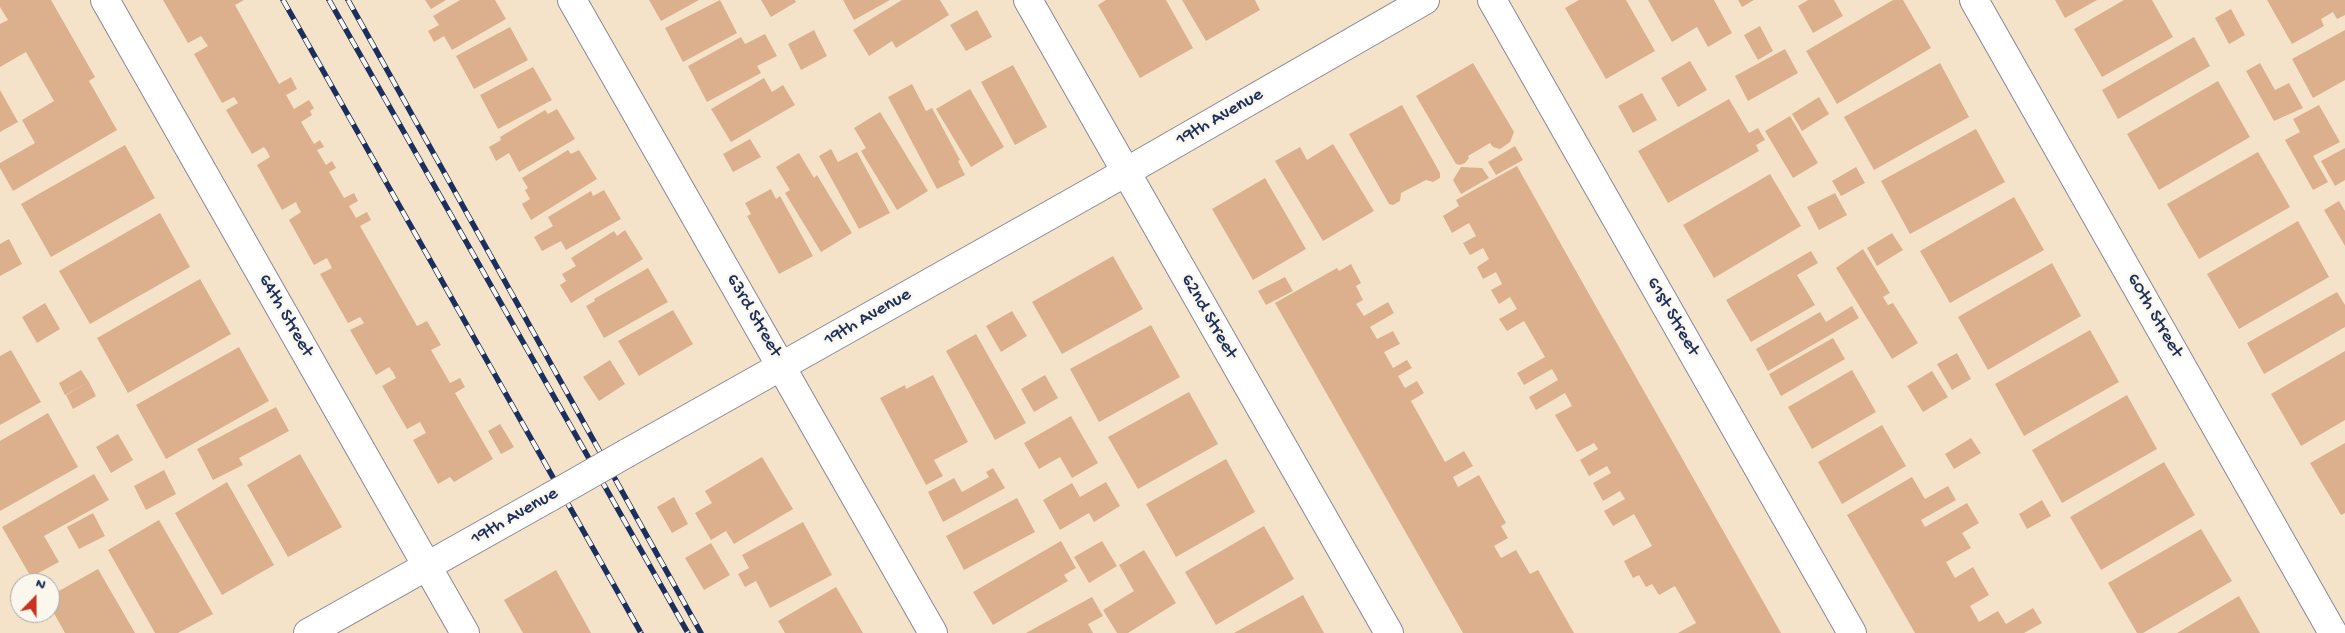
<!DOCTYPE html>
<style>
body{margin:0}
#map{position:relative;width:2345px;height:633px;overflow:hidden;background:#f5e3c9;font-family:"Gochi Hand",sans-serif}
canvas{display:block}
.north{position:absolute;left:10px;top:573px;width:50px;height:50px;box-sizing:border-box;background:#fbf7ec;border:1px solid #a1a7b3;border-radius:50%;rotate:22deg;font-size:14px;font-weight:700;line-height:20px;text-align:center;color:#1b2f5e}
.north::after{content:'';display:block;margin:auto;width:18px;height:22px;background:#c8321e;clip-path:polygon(50% 0,100% 100%,50% 72%,0 100%)}
</style>
<div id="map">
<canvas width="2345" height="633"></canvas>
<div class="north">N</div>
</div>
<script>
const context = document.querySelector('canvas').getContext('2d');
context.lineJoin = 'round';
function fill(path, color) { context.fillStyle = color; context.fill(path, 'evenodd'); }
const poly = rows => new Path2D(rows.map(r => 'M' + r).join(''));
function strokePath(path, color, width, dash) { context.strokeStyle = color; context.lineWidth = width; context.lineCap = dash ? 'butt' : 'round'; context.setLineDash(dash || []); context.stroke(path); }
function drawText(font, color, halo, rows, align = 'center') {
  context.font = font + ' "Gochi Hand",sans-serif'; context.lineWidth = 5; context.setLineDash([]); context.textBaseline = 'middle'; context.strokeStyle = halo; context.fillStyle = color; for (const [text, x, y, turn = 0] of rows) {
    context.save(); context.translate(x, y); context.rotate((+turn || 0) * Math.PI / 180); context.textAlign = isNaN(turn) ? turn : align; if (halo) context.strokeText(text, 0, 0); context.fillText(text, 0, 0); context.restore();
  }
}
const building = poly([
 [0,0,51,0,95,77,89,81,117,130,13,191,0,168,0,163,35,143,22,120,54,101,26,52,0,67,0,24,8,20,0,7],
 [163,0,244,0,235,5,279,84,291,77,297,89,286,95,294,109,309,100,314,108,310,111,312,115,301,122,314,144,320,140,324,147,317,150,326,165,332,161,336,168,329,172,344,198,354,193,358,201,349,206,356,218,367,212,371,220,360,226,417,326,427,321,441,345,431,350,450,383,460,378,465,387,455,393,493,459,454,482,450,477,438,484,413,440,426,433,420,422,407,429,382,386,396,378,393,372,389,367,376,375,350,330,364,323,360,317,348,323,320,274,332,268,327,258,314,265,289,220,301,212,298,207,296,202,282,210,257,165,270,157,267,151,264,147,252,154,226,110,238,103,234,97,222,103,194,54,208,46,201,36,188,43],
 [425,0,446,0,431,9],
 [460,0,495,0,506,19,452,50,444,36,434,42,428,31,439,25,433,16],
 [649,0,699,0,661,21],
 [720,0,737,33,683,62,665,28],
 [761,0,795,0,796,2,771,17],
 [843,0,890,0,854,20],
 [902,0,940,0,949,15,896,48,892,41,869,56,853,30],
 [1106,0,1166,0,1193,48,1140,78,1098,5],
 [1182,0,1255,0,1260,10,1206,41],
 [1579,0,1626,0,1655,51,1606,79,1565,8],
 [1648,0,1714,0,1732,33,1708,47,1697,27,1672,42],
 [1738,0,1754,0,1742,7],
 [1808,0,1834,0,1843,16,1813,33,1798,6],
 [1893,0,1903,0,1931,48,1837,104,1806,51],
 [2055,0,2097,0,2065,18],
 [2124,0,2152,0,2173,37,2102,77,2074,29],
 [2267,0,2345,0,2345,15,2337,19,2333,12,2321,19,2324,26,2292,44],
 [2231,9,2245,35,2229,44,2215,18],
 [977,10,992,37,966,51,950,25],
 [1760,26,1773,51,1758,60,1744,35],
 [510,27,528,60,474,89,456,56],
 [814,30,827,56,801,70,788,44],
 [2345,30,2345,80,2313,98,2292,59],
 [765,34,777,56,757,66,761,73,707,102,688,66,741,37,745,44],
 [2194,37,2210,66,2118,119,2102,90],
 [1785,49,1798,73,1748,101,1735,76],
 [1690,61,1707,90,1678,107,1661,78],
 [1473,63,1514,132,1510,142,1500,149,1493,147,1490,143,1468,156,1469,158,1465,163,1460,165,1456,164,1416,96],
 [1940,63,1969,117,1874,170,1844,117],
 [2260,63,2275,90,2289,83,2303,108,2274,121,2246,71],
 [1013,65,1047,127,1015,145,981,82],
 [533,67,552,100,498,129,480,95],
 [764,78,772,92,783,85,795,105,731,142,711,109],
 [2218,81,2250,137,2159,190,2127,134],
 [912,84,926,111,932,108,960,160,958,161,965,175,937,189,888,97],
 [970,89,1004,147,971,167,936,109],
 [0,90,18,122,0,132],
 [1642,93,1657,120,1633,133,1618,106],
 [1819,97,1829,114,1802,131,1792,114],
 [1729,99,1749,133,1758,128,1765,140,1756,145,1759,151,1668,203,1638,151],
 [1402,105,1440,173,1440,178,1433,182,1426,180,1401,193,1400,201,1393,205,1389,204,1349,134],
 [2319,105,2340,142,2313,156,2328,182,2313,190,2285,140,2300,132,2293,119],
 [557,109,575,139,519,172,509,153,496,161,489,147,501,140,500,137,545,110,548,114],
 [880,112,928,191,897,210,861,151,866,148,854,128],
 [1790,116,1818,163,1793,178,1765,131],
 [1976,129,2005,182,1910,234,1881,181],
 [750,139,761,157,733,172,723,154],
 [1333,144,1374,211,1323,241,1275,161,1300,147,1307,160],
 [125,145,155,198,51,257,21,204],
 [1515,146,1523,160,1496,175,1488,162],
 [2345,148,2345,180,2335,186,2321,161],
 [831,149,838,162,857,152,890,213,859,229,819,156],
 [568,150,571,154,579,150,597,179,531,220,522,204,530,199,525,190,528,188,522,178],
 [2258,152,2290,207,2199,259,2167,204],
 [799,153,814,178,817,175,852,233,821,252,785,193,790,190,776,167],
 [1517,166,1585,287,1781,633,1678,633,1696,623,1675,586,1659,595,1652,584,1646,587,1639,575,1633,578,1624,561,1652,546,1634,514,1613,526,1604,511,1625,499,1620,491,1603,501,1593,483,1611,473,1607,466,1589,476,1580,460,1598,449,1594,443,1577,452,1562,427,1555,415,1572,406,1565,393,1536,410,1529,397,1558,380,1552,369,1524,385,1517,373,1545,357,1524,321,1507,331,1499,319,1517,309,1510,297,1499,304,1491,290,1502,284,1496,272,1483,279,1477,267,1489,259,1483,248,1470,255,1463,243,1476,236,1469,223,1452,233,1443,216,1459,206,1456,200],
 [1461,167,1482,168,1489,178,1461,194,1453,180],
 [1856,167,1865,183,1841,196,1832,181],
 [1770,174,1801,226,1714,278,1683,225],
 [1265,178,1306,249,1253,280,1212,209],
 [771,189,776,199,780,196,813,256,779,274,747,216,751,214,745,203],
 [604,190,621,219,566,250,561,241,542,251,534,237,553,226,548,217,591,191,593,196],
 [1835,193,1847,215,1819,230,1807,207],
 [2014,197,2044,250,1950,303,1920,251],
 [2339,201,2345,211,2345,246,2324,210],
 [160,213,190,267,90,324,59,271],
 [2298,221,2329,277,2239,329,2207,274],
 [625,230,643,259,571,303,560,285,566,281,562,274,576,266,571,258,614,231,617,236],
 [1892,233,1903,250,1877,266,1867,248],
 [9,239,22,264,0,276,0,244],
 [1863,249,1890,293,1883,297,1888,305,1893,303,1918,343,1892,359,1836,268],
 [1811,251,1818,263,1797,275,1815,305,1751,342,1726,300],
 [1113,256,1143,309,1062,354,1032,302],
 [2052,263,2081,316,1988,370,1958,317],
 [1351,264,1361,283,1356,286,1363,300,1356,304,1364,316,1388,302,1394,313,1370,327,1377,339,1393,331,1400,344,1384,352,1393,368,1407,360,1412,368,1398,376,1405,388,1417,381,1424,393,1411,401,1445,462,1464,451,1473,466,1453,477,1458,487,1479,475,1506,523,1501,526,1508,538,1494,546,1501,558,1516,550,1530,574,1538,570,1574,633,1463,633,1275,303,1337,268,1339,271],
 [648,268,668,302,604,338,586,306,595,301,594,299],
 [1285,277,1293,291,1266,305,1258,291],
 [200,279,231,334,128,393,97,338],
 [2337,292,2345,305,2345,327,2264,374,2247,343],
 [45,303,60,329,37,343,22,317],
 [1852,306,1859,318,1768,371,1756,349,1820,312,1826,322],
 [673,310,693,344,639,376,618,341],
 [1012,311,1027,336,1001,352,986,326],
 [1151,325,1180,377,1099,422,1070,369],
 [2090,330,2119,382,2024,436,1995,384],
 [976,334,1026,423,995,440,946,351],
 [1833,338,1845,359,1781,396,1769,374],
 [239,347,269,401,166,459,136,405],
 [11,350,41,402,0,425,0,356],
 [2345,351,2345,420,2301,446,2271,394],
 [1957,353,1971,379,1952,390,1937,364],
 [610,360,625,384,599,401,583,377],
 [81,370,89,382,65,395,59,383],
 [1852,370,1876,412,1812,449,1788,407],
 [1932,371,1948,397,1923,412,1907,386],
 [933,375,968,442,934,460,943,476,926,485,880,398,905,385,906,389],
 [1045,375,1058,398,1034,412,1021,389],
 [89,382,96,396,73,409,66,395],
 [1189,392,1218,444,1138,489,1108,437],
 [2127,395,2157,449,2062,503,2032,450],
 [276,407,289,431,239,458,243,465,213,480,197,449],
 [48,413,78,467,0,511,0,441],
 [1071,416,1098,463,1072,478,1060,457,1039,469,1024,443],
 [500,424,514,447,501,454,488,431],
 [1882,425,1906,466,1842,504,1818,462],
 [118,434,133,460,111,473,96,447],
 [1971,438,1981,453,1954,469,1945,454],
 [2345,443,2345,513,2341,515,2310,463],
 [300,454,342,527,288,557,247,485],
 [762,457,793,509,734,544,726,531,711,540,695,513,712,503,705,491],
 [1226,459,1255,512,1176,557,1146,504],
 [2164,462,2195,515,2101,570,2070,517],
 [993,468,1005,488,943,522,928,492,954,478,962,492,989,477,986,472],
 [164,470,176,494,146,510,134,486],
 [94,474,109,500,44,536,59,562,31,577,2,527],
 [1912,477,1925,499,1948,486,1956,500,1921,520,1925,527,1967,503,1979,523,1962,533,1971,548,1946,562,1955,578,1973,567,1989,595,1970,606,1979,622,1998,611,2006,624,2033,608,2042,623,2024,633,1915,633,1847,515],
 [227,482,274,565,222,595,175,513],
 [1106,482,1120,506,1094,522,1089,513,1060,530,1043,500,1072,483,1080,497],
 [674,497,688,524,672,533,657,507],
 [1017,498,1035,532,964,570,946,536],
 [2042,500,2051,516,2027,529,2019,514],
 [93,513,105,536,79,549,67,527],
 [159,520,213,614,178,633,155,633,108,550],
 [803,522,832,575,770,608,756,581,745,587,738,574,749,568,742,555],
 [1264,526,1294,579,1216,625,1185,572],
 [2201,529,2232,581,2143,633,2137,633,2108,583],
 [1061,541,1076,568,1064,575,1068,581,993,625,973,592],
 [1102,541,1117,566,1089,583,1074,557],
 [711,543,730,575,704,590,685,558],
 [1144,550,1176,603,1128,633,1117,633,1103,610,1134,591,1119,565],
 [98,569,135,633,65,633,50,606,50,596],
 [556,570,585,622,591,633,523,633,504,600],
 [836,587,863,633,785,633,778,621],
 [1303,595,1324,633,1234,633],
 [2239,596,2260,633,2177,633],
 [1092,597,1103,616,1088,624,1093,633,1026,633]
]);
const minor = poly([
 [105,0,465,633],
 [572,0,933,633],
 [1028,0,1389,633],
 [1492,0,1852,633],
 [1974,0,2333,633],
 [627,453,1098,188,1425,0],
 [308,633,550,497]
]);
const rail = poly([
 [283,0,641,633],
 [329,0,688,633],
 [348,0,701,633]
]);
const minorBridge = poly([
 [550,497,627,453]
]);
const streetNames = [
 ["19th Avenue",1220,118,-30],
 ["64th Street",285,316,60],
 ["63rd Street",753,316,60],
 ["60th Street",2154,316,60],
 ["62nd Street",1208,317,60],
 ["61st Street",1672,317,60],
 ["19th Avenue",868,318,-30],
 ["19th Avenue",515,517,-30]
];
fill(building, '#dcb08c');
strokePath(minor, '#888994', 30);
strokePath(minor, '#fff', 28);
strokePath(rail, '#1b2f5e', 5.5);
strokePath(rail, '#fbf7ec', 4, [11]);
strokePath(minorBridge, '#888994', 30, []);
strokePath(minorBridge, '#fff', 28);
drawText('19px', '#1b2f5e', '#fbf7ec', streetNames);
</script>
